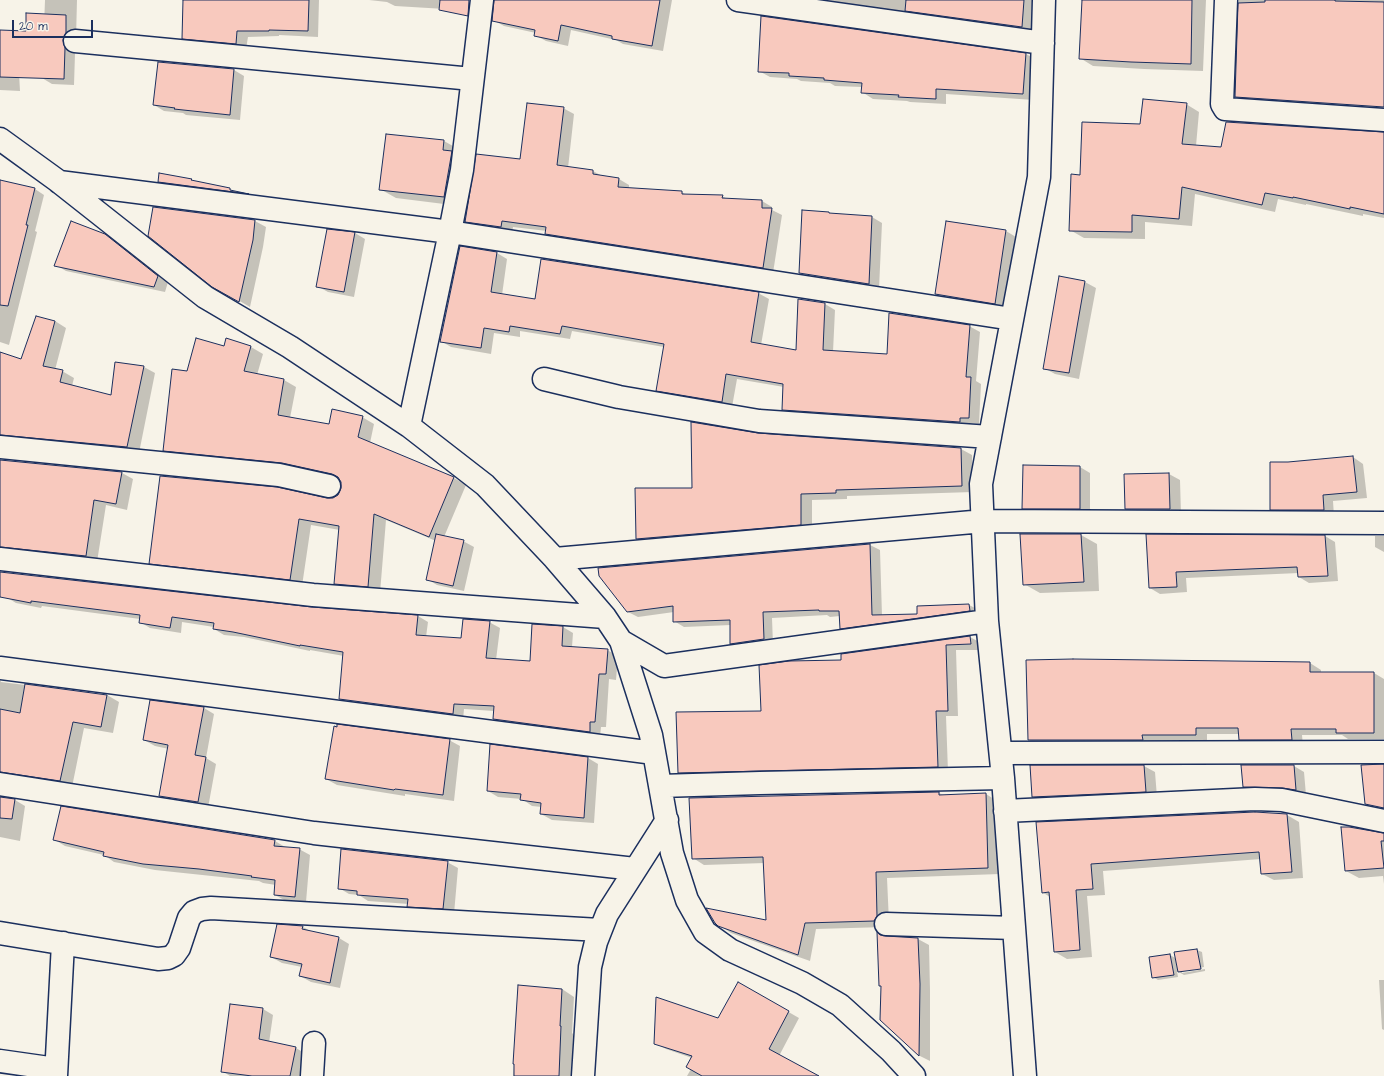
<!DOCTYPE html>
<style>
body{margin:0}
#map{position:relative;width:1384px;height:1076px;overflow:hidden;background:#f7f3e8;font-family:"Architects Daughter",sans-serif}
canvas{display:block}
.scale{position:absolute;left:12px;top:20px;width:81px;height:18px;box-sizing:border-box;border:2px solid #1b2f5e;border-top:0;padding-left:5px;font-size:12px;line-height:14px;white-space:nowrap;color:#1b2f5e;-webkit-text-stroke:3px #f7f3e8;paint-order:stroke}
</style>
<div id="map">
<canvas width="1384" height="1076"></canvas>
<div class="scale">20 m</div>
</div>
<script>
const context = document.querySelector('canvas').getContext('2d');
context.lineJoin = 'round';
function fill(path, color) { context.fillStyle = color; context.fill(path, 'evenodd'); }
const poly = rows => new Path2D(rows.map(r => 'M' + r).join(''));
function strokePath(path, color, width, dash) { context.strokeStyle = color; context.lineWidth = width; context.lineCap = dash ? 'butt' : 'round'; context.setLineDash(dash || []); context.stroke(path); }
const shadow = poly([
 [45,0,77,0,76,39,73,47,75,54,74,85,52,84,42,78],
 [184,0,319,0,318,37,279,35,279,36,248,37,246,49,194,44,183,38],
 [369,0,445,0,445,9,395,6,387,2],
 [495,0,672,0,663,51,623,44,616,40,571,30,568,46,546,41,535,35,536,33,504,26,493,20],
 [800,0,1035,0,1033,33],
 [1083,0,1206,0,1203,71,1144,69,1093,66,1080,58],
 [1239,0,1384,0,1384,106,1380,106,1384,108,1384,113,1249,104,1236,97],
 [762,17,1026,54,1037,60,1034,100,946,94,946,104,910,102,907,101,873,99,862,92,862,87,835,86,830,83,801,81,797,79,770,77,759,71],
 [0,31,17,37,20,91,0,90],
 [234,70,244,76,240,120,186,115,183,113,164,111,154,105],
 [1186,104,1199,112,1196,146,1222,148,1384,145,1384,218,1363,214,1363,216,1306,204,1306,205,1278,199,1275,212,1195,194,1192,226,1145,222,1145,239,1084,238,1070,230,1081,176,1141,125],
 [563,108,574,114,568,168,593,171,602,176,619,179,629,185,629,189,682,192,686,195,722,196,727,199,762,201,772,207,772,210,782,215,773,273,557,240,546,234,547,231,513,227,512,233,476,227,466,221,521,160],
 [387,135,444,141,460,150,460,206,396,198,380,189],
 [160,174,191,180,196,183,230,189,235,192,248,195,255,199,169,188,159,182],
 [0,181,35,189,44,195,35,231,37,232,9,345,0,342],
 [154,208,255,221,266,227,263,247,250,307,217,288],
 [828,213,832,215,872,217,882,223,879,289,811,279,800,273],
 [327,230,355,233,365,239,354,297,328,292,317,286],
 [1006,231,1021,240,1011,312,952,303,936,294],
 [104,235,115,241,168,282,165,292,66,271,56,265],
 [461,247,497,253,507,259,502,295,536,300,758,293,769,299,761,345,797,352,799,300,825,304,835,310,833,352,888,355,969,326,980,332,976,381,981,384,979,424,970,423,970,428,793,415,783,409,784,387,737,379,732,407,667,396,657,390,664,347,572,331,570,339,520,331,520,337,494,333,491,354,451,347,441,341],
 [1060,278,1085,282,1096,288,1079,379,1055,374,1044,368],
 [55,321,66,328,55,370,62,371,74,378,72,386,112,396,144,367,155,373,139,453,0,449,0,353,21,360],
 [227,340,251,347,263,354,257,375,284,380,296,387,290,418,329,425,362,417,374,424,370,443,454,478,466,485,444,537,463,541,474,547,464,591,437,585,427,579,436,541,386,520,380,593,348,590,336,584,340,530,311,525,302,586,162,570,150,563,327,499,333,499,339,495,342,489,340,479,295,469,176,457,164,450,188,372,225,347],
 [758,434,961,449,972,455,973,492,847,496,847,499,812,500,812,531,649,545,637,539,693,489],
 [1353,457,1363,464,1367,498,1333,501,1334,516,1282,515,1271,509],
 [0,460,122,473,133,479,127,510,106,505,97,562,27,554,16,548,0,545],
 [1080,467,1090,473,1090,514,1034,514,1023,508],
 [1169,474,1180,480,1181,515,1136,515,1126,509,1125,475],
 [1081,535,1097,544,1099,591,1040,593,1024,584],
 [1147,535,1325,536,1335,542,1338,581,1309,583,1299,577,1299,573,1186,578,1187,592,1160,594,1150,588],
 [1375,536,1384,536,1384,552,1375,547],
 [870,545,880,550,882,616,918,615,918,606,969,605,979,610,979,616,851,634,841,628,840,616,830,617,827,615,772,618,773,645,741,649,731,644,731,625,684,627,674,621,674,612,638,617,628,612],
 [6,597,311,608,418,616,428,622,426,637,462,640,489,622,500,628,496,660,530,662,563,627,573,633,572,647,607,650,618,656,616,680,609,679,606,727,601,727,600,737,504,725,494,719,494,711,464,709,463,720,351,705,340,699,344,656,310,650,310,651,244,637,224,635,214,629,214,627,182,622,181,633,150,628,140,622,140,619,42,606,41,608,16,603],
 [970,637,981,643,981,650,956,650,958,716,946,716,948,772,690,778,679,772,842,661,842,655],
 [1310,663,1321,670,1321,673,1374,673,1384,679,1384,739,1348,739,1342,735,1302,735,1303,746,1252,746,1240,739,1240,734,1207,734,1207,741,1153,741,1154,746,1040,746,1029,740],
 [0,679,1,682,107,695,119,702,113,733,84,728,72,787,0,784],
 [204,708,214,714,206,758,216,764,208,808,170,802,160,796,169,749,155,746,144,740],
 [449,740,460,746,454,801,405,794,405,796,337,785,326,779],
 [588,758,598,764,594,823,552,820,541,814,542,807,532,806,522,799,498,797,488,791],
 [1031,766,1144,766,1155,772,1157,797,1044,803,1033,797],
 [1294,766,1304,772,1306,795,1255,793,1244,786],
 [1384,766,1384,812,1379,811,1366,804],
 [939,793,945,796,986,794,997,801,1000,874,887,878,889,922,886,927,816,929,810,961,731,933,719,925,767,922,765,863,704,865,693,858,690,799],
 [0,797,15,800,25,806,20,841,0,837],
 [1287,815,1299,822,1303,878,1274,880,1262,874,1261,859,1103,871,1105,895,1087,896,1092,957,1067,959,1055,952,1050,897,1042,892,1037,823],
 [1384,834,1384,884,1383,876,1359,878,1346,871],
 [55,840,275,841,285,847,285,848,299,849,310,855,306,902,286,901,275,895,276,885,263,883,259,881,155,870,114,862,104,855,65,846],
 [447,862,458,868,454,914,419,912,408,906,409,904,368,901,359,895,349,894,339,888],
 [303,927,312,932,339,938,349,944,340,988,311,982,300,976,302,967,282,963,271,957],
 [883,937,918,939,929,945,930,990,930,1061,920,1056,881,1019],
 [1197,950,1202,952,1204,967,1182,971,1182,973,1205,969,1205,971,1184,975,1177,971,1178,977,1158,980,1153,977,1170,955,1177,959],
 [1379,980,1384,980,1384,1030,1382,1029],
 [738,983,799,1018,779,1056,816,1076,687,1076,691,1069,692,1058,666,1049,655,1043,719,1019],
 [519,986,562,989,574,997,572,1033,573,1034,572,1076,513,1076],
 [263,1009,273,1015,269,1043,296,1048,306,1054,302,1076,230,1076,222,1071]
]);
const building = poly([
 [183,0,309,0,308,31,269,30,269,31,237,31,236,44,182,39,183,0],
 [440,0,469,0,468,16,439,10,440,0],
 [494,0,660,0,652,46,612,39,612,36,561,25,558,41,534,36,535,30,492,21,494,0],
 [906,0,1024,0,1022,27,905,11,906,0],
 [1082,0,1192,0,1191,64,1131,62,1079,59,1082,0],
 [1265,0,1335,0,1335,1,1384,2,1384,107,1235,97,1238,3,1265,2,1265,0],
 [26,13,66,15,66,33,63,40,65,48,64,79,0,77,0,30,26,31,26,13],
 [761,16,1026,53,1023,94,936,89,936,99,898,97,899,95,861,93,862,83,824,80,824,78,789,76,789,73,758,72,761,16],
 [158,62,234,69,230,115,174,109,175,108,153,105,158,62],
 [1143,99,1187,103,1182,144,1221,147,1226,122,1384,132,1384,214,1350,207,1350,209,1293,197,1293,198,1265,193,1262,205,1182,187,1179,219,1132,215,1132,232,1069,231,1071,174,1080,175,1082,122,1140,124,1143,99],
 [527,103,564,107,557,165,593,170,593,174,619,178,618,187,682,191,682,194,723,195,722,198,762,200,762,208,772,208,763,268,545,234,546,227,502,221,501,227,465,222,476,154,520,159,527,103],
 [386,134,444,140,443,150,452,151,444,197,379,190,386,134],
 [159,173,192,179,191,180,230,188,230,190,249,194,158,182,159,173],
 [0,180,35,188,26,225,28,225,8,306,0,305,0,180],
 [153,207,255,220,253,240,239,302,212,287,148,236,153,207],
 [802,210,829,212,829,213,872,216,869,284,799,273,802,210],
 [71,221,105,234,158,276,154,287,54,266,71,221],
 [946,221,1006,230,995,304,935,294,946,221],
 [327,229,355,232,344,292,316,287,327,229],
 [460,246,497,252,491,292,535,299,541,259,759,292,751,342,796,350,798,299,825,303,823,350,887,354,889,313,970,325,966,377,971,377,969,418,960,418,960,422,782,410,783,384,726,374,722,402,656,391,664,344,562,326,560,334,510,326,509,332,484,328,481,348,440,342,460,246],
 [1059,276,1085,281,1069,373,1043,369,1059,276],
 [36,316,55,321,43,366,63,370,60,382,111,395,115,362,144,366,127,447,0,435,0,352,21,359,36,316],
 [196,338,224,346,226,338,251,346,244,371,284,379,278,415,329,424,332,409,363,416,358,437,454,477,429,537,374,514,368,587,334,584,339,526,299,519,290,580,149,564,160,476,277,487,327,498,333,498,338,495,341,488,341,482,338,477,332,474,282,463,163,451,172,369,187,371,196,338],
 [691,422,758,433,961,448,962,486,836,490,836,493,801,494,801,525,636,539,635,488,692,488,691,422],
 [1353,456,1357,492,1323,495,1324,510,1270,510,1270,462,1288,462,1353,456],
 [0,460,122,472,116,504,94,500,86,556,0,547,0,460],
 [1023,465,1080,466,1080,509,1022,509,1023,465],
 [1169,473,1170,509,1125,509,1124,474,1169,473],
 [436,534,464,540,453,586,426,580,436,534],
 [1020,534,1081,534,1084,582,1023,585,1020,534],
 [1146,534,1325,535,1328,576,1298,577,1297,567,1176,572,1177,587,1149,588,1146,534],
 [870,544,872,615,917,614,917,606,969,604,970,611,840,629,839,611,819,611,819,610,763,612,764,639,730,644,730,620,673,622,673,606,627,612,599,576,598,568,870,544],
 [0,572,312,607,418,615,416,635,461,638,463,619,490,621,486,658,530,661,532,624,563,626,562,646,608,649,606,674,599,674,595,722,590,722,590,732,493,719,494,706,454,704,453,714,339,699,343,652,300,645,300,646,233,632,213,629,214,623,172,617,170,628,139,623,140,615,31,601,31,603,0,597,0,572],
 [970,636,971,644,946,645,948,711,936,711,938,767,678,773,676,712,761,711,759,665,789,661,841,660,841,654,970,636],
 [1073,659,1310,662,1310,672,1374,672,1374,733,1336,733,1336,729,1291,729,1292,740,1239,740,1238,728,1196,728,1196,735,1142,735,1143,740,1028,740,1026,660,1073,659],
 [25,684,107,695,101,727,73,722,60,781,0,772,0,709,20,713,25,684],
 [150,700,204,707,195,755,206,757,198,802,159,796,168,745,143,740,150,700],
 [337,724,450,739,443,795,395,789,394,790,325,779,334,726,337,727,337,724],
 [490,744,588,757,584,818,540,814,541,803,520,800,521,794,487,791,490,744],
 [1384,764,1384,808,1365,804,1361,765,1384,764],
 [1030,765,1144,765,1146,792,1032,797,1030,765],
 [1241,765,1294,765,1296,790,1282,788,1243,787,1241,765],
 [939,792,939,795,986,793,988,868,876,872,877,916,874,921,805,923,798,955,718,926,715,923,706,908,766,920,763,857,692,859,689,798,939,792],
 [0,797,15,799,12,819,0,818,0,797],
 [61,806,275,840,274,846,300,848,295,897,274,895,275,880,251,877,252,876,199,869,143,864,103,856,104,852,53,840,61,806],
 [1255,812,1287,814,1292,872,1261,874,1259,852,1091,864,1093,889,1076,890,1080,950,1054,952,1049,892,1042,893,1036,822,1255,812],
 [1341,827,1349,827,1384,833,1384,841,1381,841,1384,868,1345,871,1341,827],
 [341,849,448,861,443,909,407,907,408,899,357,895,357,891,338,889,341,849],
 [277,924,303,926,302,929,339,937,330,983,299,976,302,964,270,957,277,924],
 [877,932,880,935,886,936,918,938,920,984,919,1056,880,1020,881,986,879,986,877,932],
 [1197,949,1201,969,1178,972,1174,952,1197,949],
 [1170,954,1174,975,1152,978,1149,957,1170,954],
 [738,982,789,1011,769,1049,819,1076,702,1076,686,1067,692,1056,654,1044,656,997,718,1018,738,982],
 [518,985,562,989,560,1026,561,1026,559,1076,514,1076,514,1064,513,1064,518,985],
 [230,1004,263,1008,259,1039,296,1047,290,1076,252,1076,221,1072,230,1004]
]);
const minor = poly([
 [738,0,1043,43],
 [1226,0,1222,104,1225,109,1384,120],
 [75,41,472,79],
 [0,139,58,181,205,297,290,347,409,426,485,485,555,559,605,617,621,641,651,735,672,853,687,900,705,932,730,950,802,983,840,1005,891,1051,914,1076],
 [59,182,450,232,1012,319],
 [544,379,619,397,759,421,990,437],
 [409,426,450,232,462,170,482,0],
 [0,447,279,475,329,486],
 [0,559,313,595,605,617],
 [555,559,984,521,1384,523],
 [621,641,664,666,987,621],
 [0,668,654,753],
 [1001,753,1384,752],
 [0,784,314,833,635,869],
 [660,786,760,783,1003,778],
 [1005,811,1255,799,1282,800,1384,821],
 [886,924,1014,928],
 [0,933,158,959,168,958,174,955,179,948,189,918,194,912,202,909,211,908,600,930],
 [0,1061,56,1069],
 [56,1076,63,943],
 [312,1076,314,1043],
 [583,1076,590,967,596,942,607,914,667,820],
 [1025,1076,1003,778,987,621,981,484,1039,177,1044,0]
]);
fill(shadow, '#0003');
fill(building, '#f8c9be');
strokePath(building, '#1b2f5e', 1);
strokePath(minor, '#1b2f5e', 25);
strokePath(minor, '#f7f3e8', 22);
</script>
